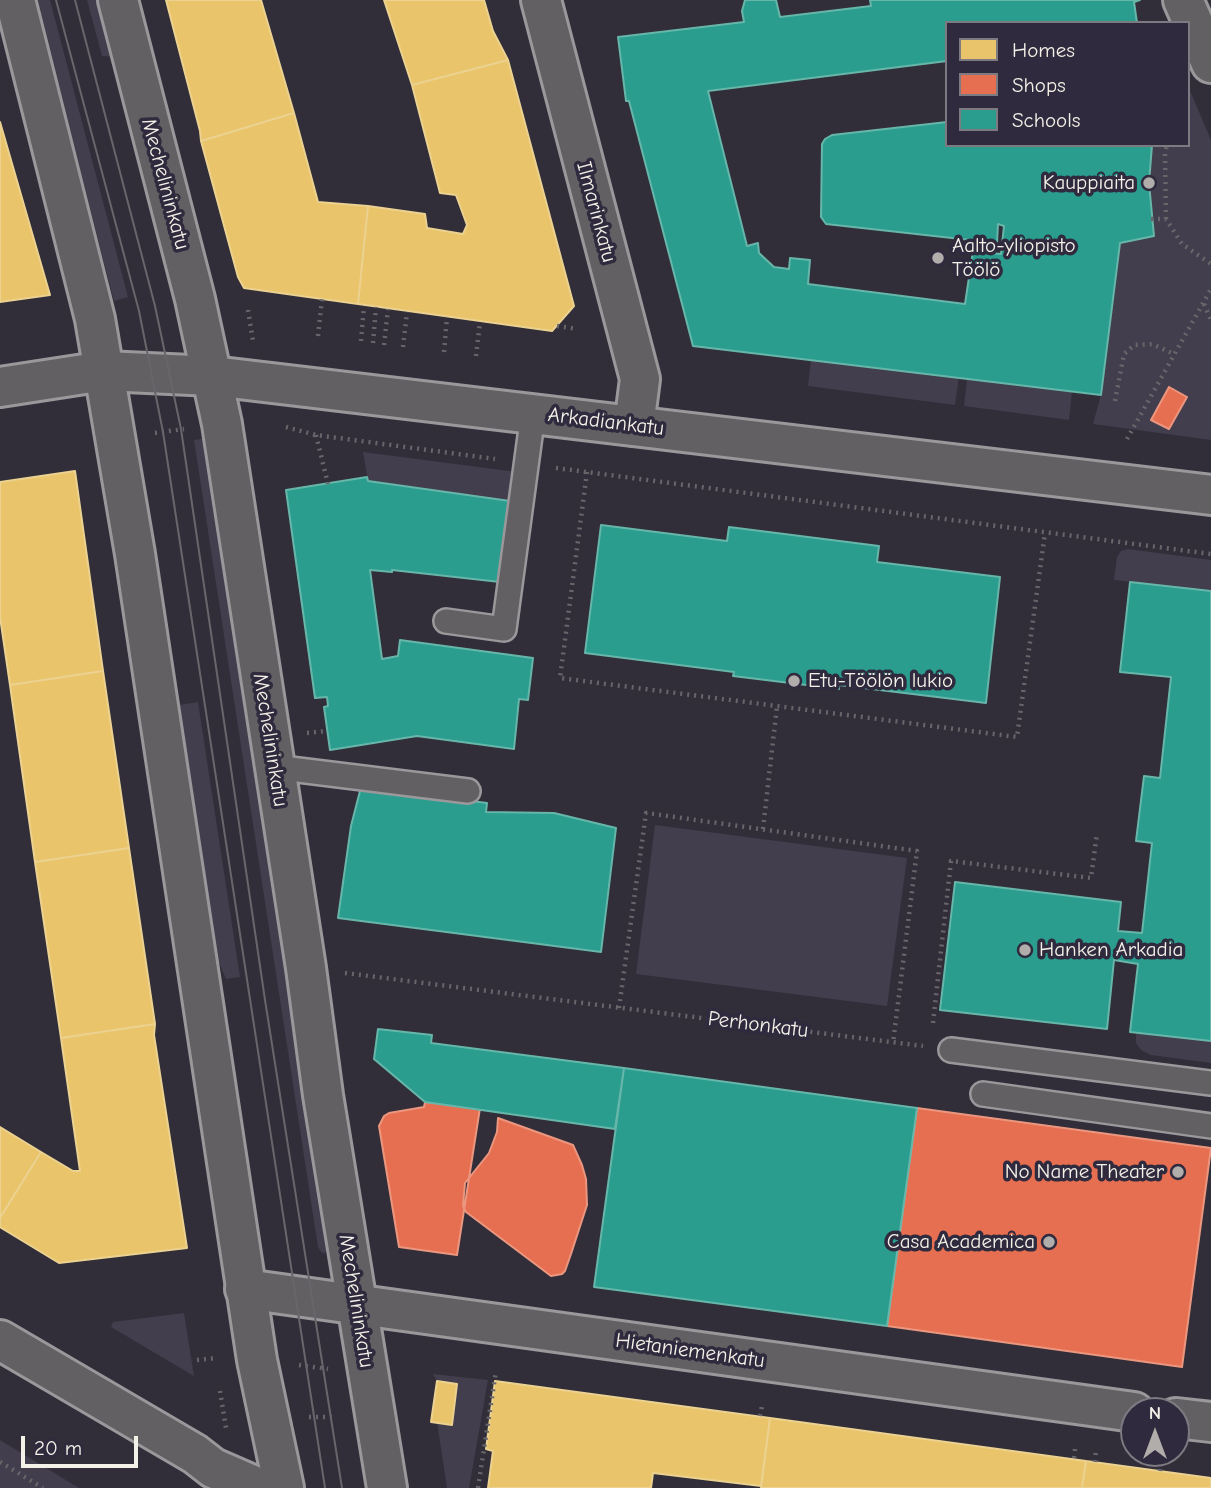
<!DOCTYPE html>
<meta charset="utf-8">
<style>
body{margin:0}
#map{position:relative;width:1211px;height:1488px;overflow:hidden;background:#312e39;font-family:"Comic Neue",sans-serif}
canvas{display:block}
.legend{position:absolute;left:945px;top:21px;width:245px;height:126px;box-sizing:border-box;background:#2f2a3d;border:2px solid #7e7a81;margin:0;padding:9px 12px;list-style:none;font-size:21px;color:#f4f1e8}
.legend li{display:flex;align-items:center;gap:14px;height:35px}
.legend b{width:35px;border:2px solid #7e7a81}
.north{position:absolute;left:1120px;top:1397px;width:70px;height:70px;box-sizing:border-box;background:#2f2a3d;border:2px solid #7e7a81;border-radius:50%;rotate:0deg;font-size:19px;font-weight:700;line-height:28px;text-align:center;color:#f4f1e8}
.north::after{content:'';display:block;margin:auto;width:24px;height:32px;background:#b0adab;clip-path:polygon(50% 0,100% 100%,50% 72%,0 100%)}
.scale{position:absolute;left:21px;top:1436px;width:117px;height:32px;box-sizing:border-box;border:4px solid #f4f1e8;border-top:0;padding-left:9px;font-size:21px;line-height:24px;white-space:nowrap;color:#f4f1e8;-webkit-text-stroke:5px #2f2a3d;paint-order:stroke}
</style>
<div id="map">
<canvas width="1211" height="1488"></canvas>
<ul class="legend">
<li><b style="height:19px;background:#e9c46a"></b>Homes</li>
<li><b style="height:19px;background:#e76f51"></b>Shops</li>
<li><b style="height:19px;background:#2a9d8f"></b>Schools</li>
</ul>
<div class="north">N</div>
<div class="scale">20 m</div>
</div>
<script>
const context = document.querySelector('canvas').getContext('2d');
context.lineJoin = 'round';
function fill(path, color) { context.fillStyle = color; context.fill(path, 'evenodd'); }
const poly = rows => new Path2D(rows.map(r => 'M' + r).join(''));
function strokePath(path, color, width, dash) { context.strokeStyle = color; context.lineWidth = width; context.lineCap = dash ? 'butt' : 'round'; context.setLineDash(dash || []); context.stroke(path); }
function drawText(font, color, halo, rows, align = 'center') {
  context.font = font + ' "Comic Neue",sans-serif'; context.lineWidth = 7; context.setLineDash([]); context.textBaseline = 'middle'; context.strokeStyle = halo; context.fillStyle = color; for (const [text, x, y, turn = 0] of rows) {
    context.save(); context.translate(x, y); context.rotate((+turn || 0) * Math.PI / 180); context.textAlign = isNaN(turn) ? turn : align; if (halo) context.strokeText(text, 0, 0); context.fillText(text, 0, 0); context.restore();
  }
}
const green = poly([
 [36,0,50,0,128,297,114,301],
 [87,0,101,0,116,57,102,56],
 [1188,86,1211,140,1211,440,1093,424,1101,395,1120,243,1151,219,1149,183,1152,145,1188,145],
 [811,360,959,377,955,405,808,386],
 [967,379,1072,391,1069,420,964,406],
 [208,438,331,1249,327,1252,322,1253,318,1247,194,440],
 [363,452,517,472,510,501,368,481],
 [1128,549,1211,560,1211,591,1114,580,1117,557,1121,551],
 [198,702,240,977,226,979,218,960,179,705],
 [655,825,907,858,887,1006,636,974],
 [1136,1033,1211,1041,1211,1063,1151,1055,1141,1050,1136,1043],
 [184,1313,194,1376,111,1327,113,1322],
 [433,1374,488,1380,469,1488,447,1488,437,1422,452,1424,457,1384,437,1381],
 [0,1440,79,1488,0,1488]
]);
const homes = poly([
 [166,0,261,0,294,113,201,141,200,131,166,0],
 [384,0,484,0,493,31,508,60,412,85,384,0],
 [508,60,574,306,552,331,358,304,368,206,425,214,427,228,463,234,467,225,456,195,440,193,412,85,508,60],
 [294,113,318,202,368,206,358,304,244,288,238,277,201,141,294,113],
 [0,122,50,295,0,302,0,122],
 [75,471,103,671,10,685,0,617,0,482,75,471],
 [103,671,129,848,35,862,10,685,103,671],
 [129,848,155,1024,61,1038,35,862,129,848],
 [155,1024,154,1035,187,1248,59,1263,0,1227,0,1218,41,1152,73,1171,80,1171,61,1038,155,1024],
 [0,1127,41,1152,0,1218,0,1127],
 [437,1381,457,1384,452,1425,431,1422,437,1381],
 [495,1381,770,1418,761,1486,653,1473,651,1488,488,1488,493,1451,486,1449,495,1381],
 [770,1418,1086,1461,1082,1488,761,1488,770,1418],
 [1086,1461,1211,1478,1211,1488,1082,1488,1086,1461]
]);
const shops = poly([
 [1169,387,1187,397,1169,429,1151,420,1169,387],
 [425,1102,480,1108,457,1255,399,1247,379,1126,384,1116,389,1113,424,1107,425,1102],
 [917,1108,1211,1148,1182,1367,887,1326,917,1108],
 [498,1118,573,1145,582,1165,586,1179,587,1205,571,1254,565,1271,562,1274,551,1276,466,1212,463,1206,465,1183,489,1153,497,1132,498,1118]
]);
const schools = poly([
 [745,0,776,0,780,17,871,6,870,0,1140,0,1134,2,1137,23,947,23,947,61,708,91,747,246,758,243,759,253,774,267,789,269,790,258,810,260,808,284,965,304,973,251,1001,254,1004,226,998,224,997,243,826,224,821,217,822,144,825,139,832,135,947,122,947,145,1152,145,1149,183,1154,236,1120,243,1101,395,693,346,629,101,626,101,618,37,744,22,742,11,745,0],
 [367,477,368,481,510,501,500,582,392,570,392,572,370,570,382,659,398,656,400,640,533,658,528,700,519,699,514,749,417,736,330,750,324,707,328,706,327,697,315,698,286,490,367,477],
 [601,525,727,541,729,527,879,546,877,562,1000,577,986,703,839,685,839,689,733,676,734,672,585,653,601,525],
 [1130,582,1211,591,1211,1041,1130,1032,1138,964,1114,960,1107,1029,940,1010,955,882,1121,902,1118,931,1142,933,1152,843,1136,841,1144,776,1160,778,1171,677,1120,672,1130,582],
 [361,787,487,803,486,812,554,813,616,828,601,952,338,918,351,826,361,787],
 [378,1029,432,1035,431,1043,624,1068,615,1129,425,1102,374,1059,378,1029],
 [624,1068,917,1108,887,1326,594,1287,624,1068]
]);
const path = poly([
 [1151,219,1166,219,1182,244,1211,264],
 [1166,219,1165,154,1167,145],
 [1204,304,1211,320],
 [248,310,253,341],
 [557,326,577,329],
 [318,336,322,299],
 [361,341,364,306],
 [373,343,376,307],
 [384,345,388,309],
 [403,347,407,312],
 [444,352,447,317],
 [476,356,480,322],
 [1115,401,1124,354,1134,345,1152,344,1174,354],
 [286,427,316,435,495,459],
 [155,433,184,429],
 [316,435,328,484],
 [1127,439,1211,289],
 [556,468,1211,554],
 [587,472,560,678,1017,737,1045,533],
 [307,733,327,731],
 [763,829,777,706],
 [345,973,923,1046],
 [619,1008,646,813,917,851,893,1043],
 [933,1023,951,861,1091,878,1097,833],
 [197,1360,217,1358],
 [299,1365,328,1369],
 [220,1391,226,1428],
 [760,1416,762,1406],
 [309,1417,335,1417],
 [1074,1458,1075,1449],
 [0,1462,43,1488],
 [1095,1462,1096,1451],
 [1160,1471,1162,1459],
 [478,1488,496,1371]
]);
const service = poly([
 [446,621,504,629,533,414],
 [274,767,468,791],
 [951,1050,1211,1083],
 [983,1094,1211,1126]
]);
const minor = poly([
 [541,0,640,379,634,426],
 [0,387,104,371],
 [0,1340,195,1454,213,1468,259,1488]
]);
const tertiary = poly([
 [104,371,213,376,1211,495],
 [245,1289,1134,1412],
 [1176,1418,1211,1422]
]);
const secondary = poly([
 [1183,0,1211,63]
]);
const primary = poly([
 [15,0,95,319,135,554,257,1360,284,1488],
 [118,0,195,299,222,424,306,968,323,1095,387,1488]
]);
const tram = poly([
 [56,0,139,311,163,432,325,1488],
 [75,0,155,306,181,429,265,1000,342,1488]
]);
const markers = [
 [1149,183,7,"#b0adab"],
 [938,258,7,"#b0adab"],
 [794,681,7,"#b0adab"],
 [1025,950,7,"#b0adab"],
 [1178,1172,7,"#b0adab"],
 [1049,1242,7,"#b0adab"]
];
const poiNames = [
 ["Kauppiaita",1135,183],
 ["Aalto-yliopisto",952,246,"left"],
 ["Töölö",952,270,"left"],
 ["Etu-Töölön lukio",808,681,"left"],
 ["Hanken Arkadia",1039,950,"left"],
 ["No Name Theater",1164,1172],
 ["Casa Academica",1035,1242]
];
const streetNames = [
 ["Mechelininkatu",165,184,75],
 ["Ilmarinkatu",596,212,75],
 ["Arkadiankatu",606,422,7],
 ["Mechelininkatu",270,740,81],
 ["Perhonkatu",758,1025,7],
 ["Mechelininkatu",356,1301,81],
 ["Hietaniemenkatu",690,1351,8]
];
fill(green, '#423e4d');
fill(homes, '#e9c46a');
strokePath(homes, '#ecd290', 2);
fill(shops, '#e76f51');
strokePath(shops, '#eb967e', 2);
fill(schools, '#2a9d8f');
strokePath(schools, '#67b6aa', 2);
strokePath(service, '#9a989b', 28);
strokePath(minor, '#9a989b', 44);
strokePath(tertiary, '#9a989b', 44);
strokePath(secondary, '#9a989b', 44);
strokePath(primary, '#9a989b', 44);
strokePath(path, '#68666b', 4.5, [2, 5]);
strokePath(service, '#626063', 23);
strokePath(minor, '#626063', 38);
strokePath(tertiary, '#626063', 38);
strokePath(secondary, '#626063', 38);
strokePath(primary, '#626063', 38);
strokePath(tram, '#68666b', 2);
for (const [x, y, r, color] of markers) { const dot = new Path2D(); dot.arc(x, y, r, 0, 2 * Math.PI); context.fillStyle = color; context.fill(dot); strokePath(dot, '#2f2a3d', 2.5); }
drawText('21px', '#f4f1e8', '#2f2a3d', poiNames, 'right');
drawText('21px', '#f4f1e8', '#2f2a3d', streetNames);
</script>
